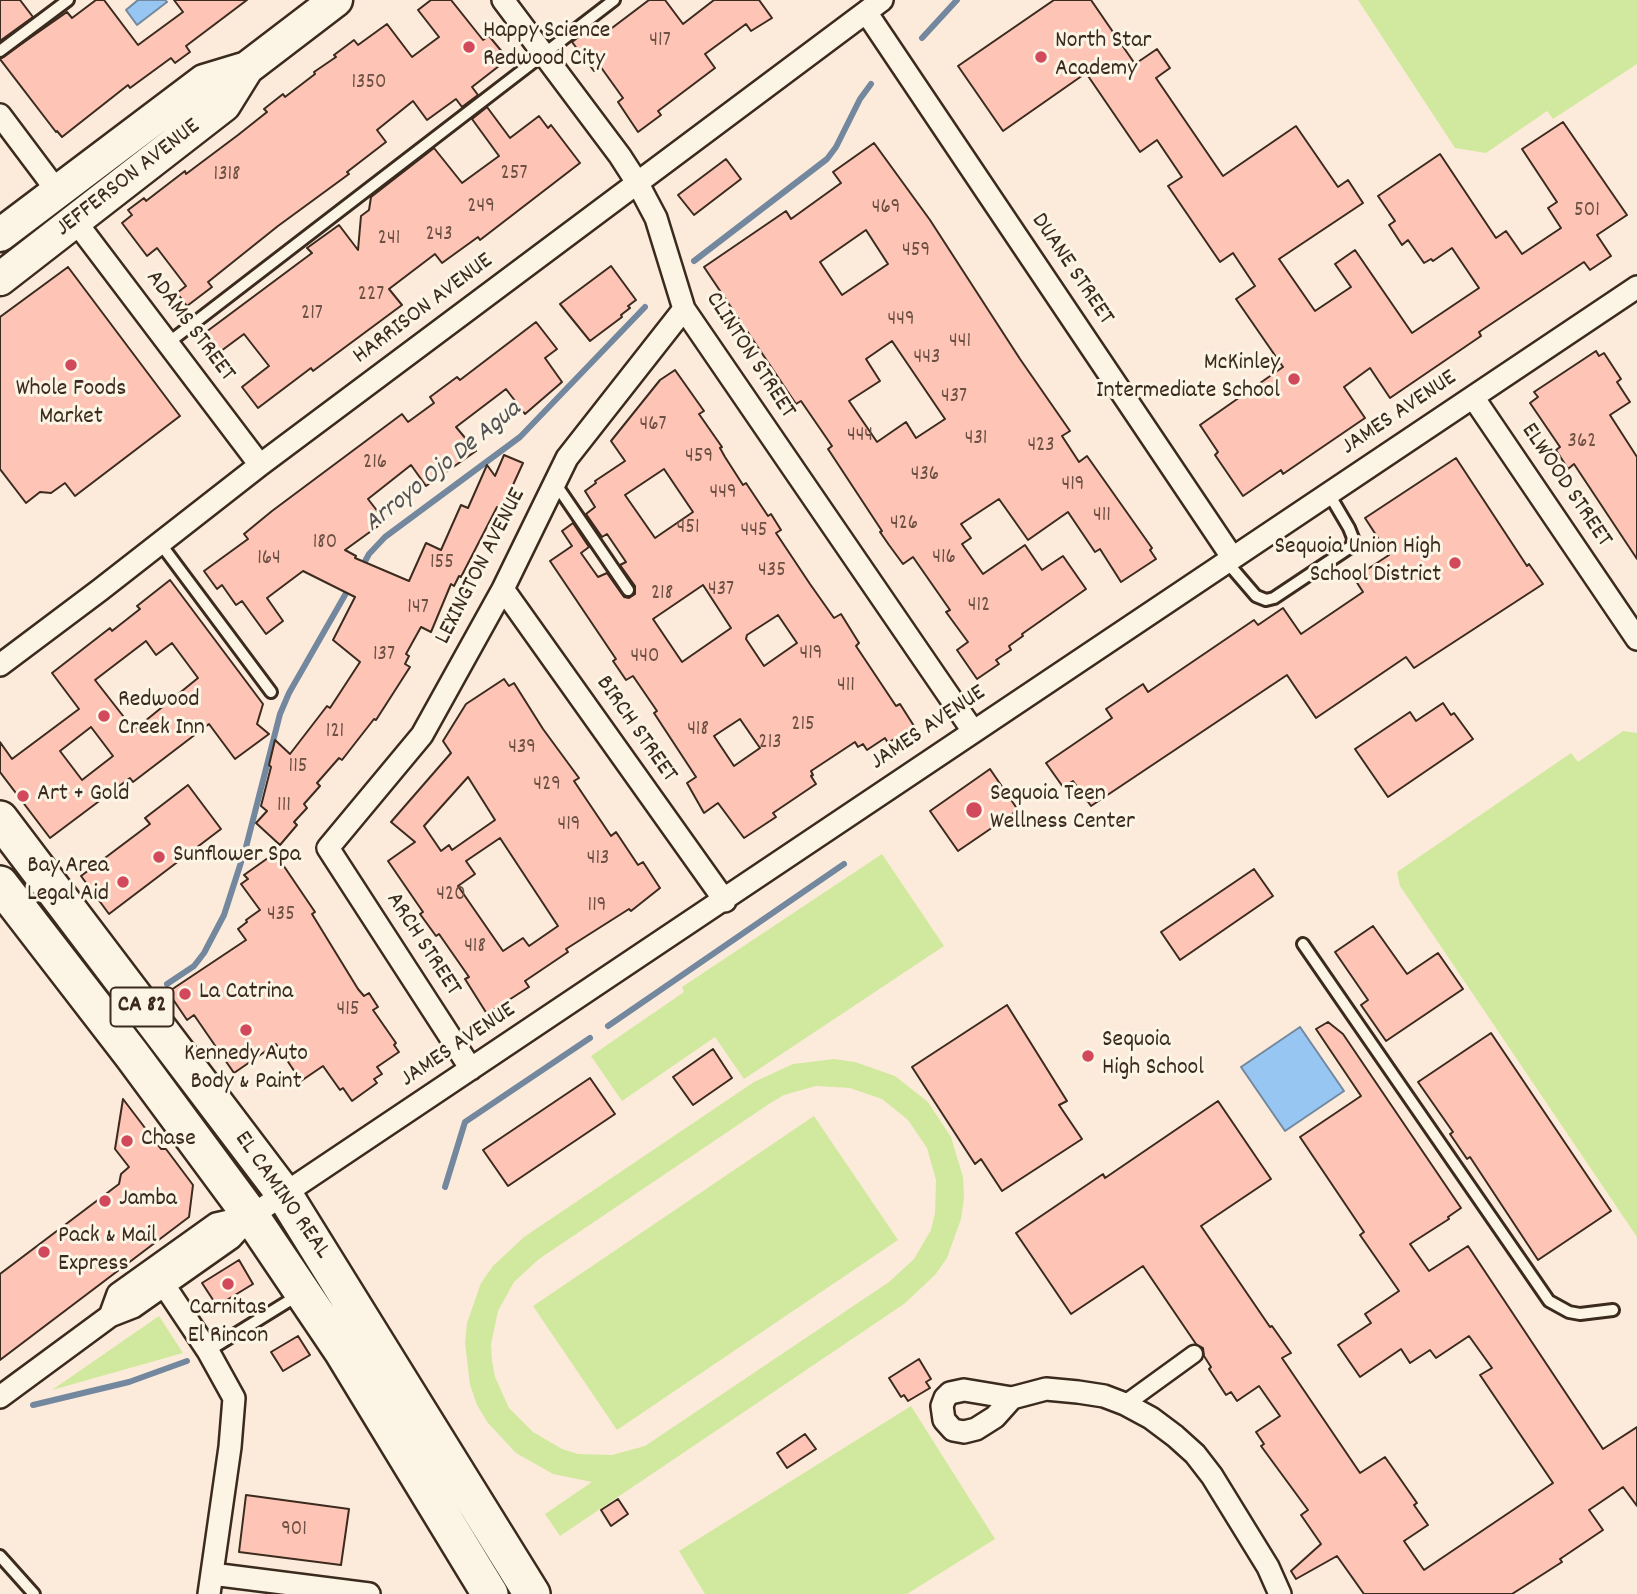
<!DOCTYPE html>
<style>
body{margin:0}
canvas{display:block;background:#fcebdb}
</style>
<canvas width="1637" height="1594"></canvas>
<script>
const context = document.querySelector('canvas').getContext('2d');
context.lineJoin = 'round';
function fill(path, color) { context.fillStyle = color; context.fill(path, 'evenodd'); }
const poly = rows => new Path2D(rows.map(r => 'M' + r).join(''));
function strokePath(path, color, width, dash) { context.strokeStyle = color; context.lineWidth = width; context.lineCap = dash ? 'butt' : 'round'; context.setLineDash(dash || []); context.stroke(path); }
function drawText(font, color, halo, rows, align = 'center') {
  context.font = font + ' Dekko,sans-serif'; context.lineWidth = 6; context.setLineDash([]); context.textBaseline = 'middle'; context.strokeStyle = halo; context.fillStyle = color; for (const [text, x, y, turn = 0] of rows) {
    context.save(); context.translate(x, y); context.rotate((+turn || 0) * Math.PI / 180); context.textAlign = isNaN(turn) ? turn : align; if (halo) context.strokeText(text, 0, 0); context.fillText(text, 0, 0); context.restore();
  }
}
const green = poly([
 [1358,0,1637,0,1637,64,1553,119,1547,111,1486,153,1455,148],
 [1623,731,1637,733,1637,1237,1400,886,1397,872,1571,753,1578,762],
 [882,854,944,946,744,1079,715,1037,622,1101,591,1056,684,992,682,987],
 [834,1059,855,1062,895,1076,928,1102,951,1137,963,1177,964,1198,961,1219,947,1258,935,1275,904,1304,560,1536,545,1514,592,1482,553,1474,516,1453,488,1423,477,1405,470,1385,465,1343,467,1323,481,1283,493,1266,524,1237,754,1082,793,1064],
 [816,1086,850,1088,882,1099,908,1120,927,1148,936,1180,935,1213,931,1230,914,1259,889,1282,645,1446,612,1455,578,1454,562,1449,533,1432,509,1408,495,1377,492,1361,491,1344,498,1311,514,1282,539,1259,769,1104,784,1095],
 [814,1116,898,1240,617,1430,533,1306],
 [159,1316,183,1353,52,1390],
 [911,1406,995,1539,907,1594,705,1594,679,1551]
]);
const water = poly([
 [138,0,165,0,167,2,137,25,126,10,138,0],
 [1300,1027,1344,1091,1285,1131,1241,1067,1300,1027]
]);
const stream = poly([
 [922,38,957,0],
 [694,261,827,159,836,147,860,99,871,84],
 [362,567,369,554,385,537,520,437,645,307],
 [167,984,194,966,204,953,224,915,246,847,280,714,289,693,349,588],
 [608,1026,844,864],
 [445,1187,465,1122,590,1038],
 [33,1405,129,1382,187,1361]
]);
const building = poly([
 [0,0,20,0,33,17,0,41,0,0],
 [96,0,104,0,138,45,183,12,174,0,247,0,186,46,190,52,175,63,171,58,130,88,128,85,62,137,57,131,56,132,0,59,67,12,72,18,96,0],
 [431,0,451,0,483,40,489,36,508,59,472,87,478,95,462,107,456,99,427,120,413,101,377,130,386,142,347,172,349,174,278,226,208,282,212,287,187,306,177,293,186,286,157,248,147,256,122,223,132,215,128,210,144,198,146,201,185,171,186,174,238,135,267,112,264,109,283,94,285,97,315,74,314,72,336,57,334,55,354,40,358,45,387,24,412,57,439,37,418,10,431,0],
 [649,0,665,0,683,24,714,0,759,0,772,18,751,31,746,24,705,54,715,68,658,111,661,115,638,132,618,102,623,98,600,66,594,71,572,42,597,23,604,34,649,0],
 [1054,0,1091,0,1135,64,1157,49,1170,68,1156,78,1223,176,1296,126,1338,187,1348,180,1363,203,1279,259,1315,311,1351,287,1335,264,1355,250,1412,333,1479,288,1452,248,1433,261,1431,259,1424,263,1408,240,1402,245,1389,225,1395,221,1378,196,1440,154,1496,238,1506,231,1522,254,1561,228,1548,208,1557,202,1522,149,1563,122,1627,215,1597,235,1611,256,1590,270,1584,262,1479,332,1481,336,1390,398,1370,368,1344,387,1365,418,1283,474,1281,470,1243,496,1215,455,1218,452,1200,425,1283,367,1236,299,1255,286,1233,253,1220,262,1168,186,1182,177,1157,140,1140,152,1086,73,1003,131,958,66,1054,0],
 [487,107,510,138,539,116,548,128,551,125,580,163,480,240,478,237,442,263,435,254,389,289,402,305,313,371,311,368,258,408,242,387,269,366,244,334,217,354,202,335,312,253,307,248,339,225,358,250,361,216,369,210,371,197,434,148,462,183,499,156,472,119,487,107],
 [874,143,930,220,1020,359,1070,431,1062,436,1079,462,1087,456,1152,548,1150,550,1156,559,1121,582,1100,549,1095,552,1068,512,1028,540,999,499,961,524,971,538,962,544,983,574,1025,545,1042,570,1063,556,1086,589,1022,634,1023,636,1009,646,1011,650,996,660,999,664,977,679,957,650,968,642,946,612,950,610,913,557,903,564,889,545,880,532,882,531,828,449,832,446,801,401,796,404,704,267,786,211,791,219,841,183,833,172,874,143],
 [866,230,888,264,842,295,820,262,866,230],
 [892,341,945,419,916,438,906,422,877,442,849,401,880,381,866,359,892,341],
 [726,159,741,179,694,215,678,195,726,159],
 [611,266,636,300,628,306,630,308,621,315,622,317,590,341,560,304,611,266],
 [68,267,180,416,75,496,65,483,51,493,40,492,26,503,0,469,0,317,68,267],
 [536,322,557,349,545,358,562,382,525,414,506,389,456,427,476,451,426,486,411,465,368,499,385,521,345,550,356,556,355,558,409,581,426,543,441,550,461,505,468,508,487,465,495,476,504,455,523,463,502,509,497,507,461,577,459,576,454,586,451,584,431,632,421,627,406,654,409,656,405,664,410,667,376,720,374,719,342,760,339,758,317,783,320,786,304,804,307,808,294,822,297,825,280,845,256,823,267,811,261,806,271,767,269,765,275,740,290,754,327,706,330,708,360,662,333,640,355,597,303,571,267,598,283,621,266,634,242,601,236,605,222,585,217,589,204,571,248,539,244,534,272,511,402,414,408,422,434,403,430,397,457,377,460,380,536,322],
 [1596,351,1599,356,1604,353,1621,379,1617,382,1630,402,1610,415,1637,457,1637,559,1574,464,1568,469,1556,450,1560,447,1530,403,1538,397,1534,392,1596,351],
 [675,370,704,411,699,414,722,447,720,448,725,457,743,485,746,483,768,516,771,514,781,530,776,533,810,584,834,618,841,614,859,643,856,646,896,706,900,704,914,726,888,743,885,738,867,750,863,744,858,747,855,742,811,771,813,775,811,776,816,784,773,813,776,817,744,838,718,803,704,813,687,783,696,777,654,713,657,711,633,676,626,680,613,661,616,659,550,561,572,546,562,531,573,523,589,547,581,553,598,577,607,573,624,597,629,598,635,594,635,586,620,565,626,562,607,534,602,537,586,514,595,507,585,491,596,483,595,481,625,461,611,441,660,380,675,370],
 [664,469,693,512,655,538,625,495,664,469],
 [703,585,731,628,682,662,653,619,703,585],
 [778,615,797,643,764,666,746,639,747,635,778,615],
 [740,719,760,748,734,766,714,736,740,719],
 [1456,458,1527,566,1529,564,1543,584,1414,668,1406,657,1316,718,1287,675,1091,806,1073,781,1063,787,1046,763,1112,718,1106,709,1143,684,1148,692,1254,620,1258,625,1283,608,1301,634,1363,592,1354,578,1389,555,1365,518,1456,458],
 [170,580,263,704,257,724,269,734,235,759,209,724,133,782,130,778,50,838,0,772,0,742,12,759,79,709,52,673,110,628,112,631,140,609,137,606,170,580],
 [146,641,156,655,172,643,198,678,134,730,95,680,146,641],
 [91,727,113,756,82,780,60,751,91,727],
 [504,679,509,686,514,683,543,729,579,778,574,781,611,836,616,832,638,865,643,862,660,888,631,911,629,909,566,949,568,952,525,981,529,987,487,1014,465,979,469,977,439,934,436,936,420,914,423,912,388,861,415,842,391,822,451,753,443,741,466,704,504,679],
 [468,777,495,820,452,850,449,845,441,851,424,826,468,777],
 [500,838,558,926,529,946,523,938,503,951,458,886,475,874,466,861,500,838],
 [1443,703,1451,715,1454,713,1473,739,1388,797,1355,749,1410,712,1416,721,1443,703],
 [990,769,1018,810,958,851,930,811,990,769],
 [188,785,221,829,109,914,81,876,150,824,145,818,188,785],
 [275,853,315,912,312,914,358,989,364,996,369,993,378,1007,373,1010,396,1043,394,1045,399,1052,377,1067,382,1074,374,1079,377,1083,352,1101,343,1088,340,1090,323,1066,301,1081,276,1044,234,1073,194,1015,187,1020,168,992,246,940,238,929,247,922,246,920,260,910,241,884,248,879,244,875,275,853],
 [1254,869,1273,896,1180,960,1161,932,1254,869],
 [1373,926,1407,974,1438,953,1463,989,1386,1041,1361,1005,1368,1000,1335,952,1373,926],
 [1007,1005,1067,1101,1059,1105,1082,1139,1002,1191,981,1159,975,1164,912,1067,1007,1005],
 [1328,1022,1343,1034,1461,1208,1448,1217,1449,1219,1410,1244,1429,1271,1468,1246,1603,1449,1637,1427,1637,1506,1623,1487,1589,1510,1603,1530,1560,1559,1562,1562,1512,1594,1364,1594,1337,1556,1296,1579,1291,1571,1321,1544,1301,1515,1308,1510,1261,1446,1264,1444,1256,1432,1280,1416,1259,1386,1237,1401,1231,1392,1226,1395,1209,1369,1211,1367,1204,1356,1203,1348,1196,1344,1143,1266,1071,1314,1016,1233,1103,1174,1105,1178,1218,1101,1271,1179,1201,1226,1270,1327,1272,1326,1291,1353,1282,1358,1360,1473,1385,1457,1417,1503,1414,1505,1428,1525,1404,1541,1424,1570,1553,1483,1480,1375,1492,1368,1469,1336,1436,1358,1430,1350,1410,1363,1401,1349,1360,1377,1338,1345,1371,1323,1365,1314,1399,1291,1360,1235,1364,1232,1300,1137,1361,1096,1316,1029,1328,1022],
 [1491,1033,1611,1211,1538,1260,1470,1157,1467,1159,1450,1134,1453,1132,1418,1082,1491,1033],
 [713,1049,732,1078,693,1105,673,1077,713,1049],
 [590,1078,615,1114,508,1186,483,1150,590,1078],
 [123,1099,161,1149,166,1149,193,1185,189,1217,0,1360,0,1274,119,1184,121,1174,129,1167,115,1149,123,1099],
 [239,1260,253,1284,217,1306,202,1283,239,1260],
 [298,1336,310,1355,283,1371,271,1352,298,1336],
 [919,1359,931,1379,926,1382,930,1388,908,1401,904,1395,901,1397,889,1378,919,1359],
 [805,1434,816,1449,787,1468,777,1453,805,1434],
 [246,1495,349,1509,341,1565,239,1552,246,1495],
 [618,1499,628,1514,611,1526,601,1510,618,1499]
]);
const service = poly([
 [0,51,68,0],
 [168,343,614,0],
 [555,483,628,590],
 [160,543,271,692],
 [1226,561,1256,596,1266,600,1274,598,1352,546,1353,538,1349,528,1329,494],
 [1303,944,1549,1301,1569,1312,1580,1314,1613,1310],
 [208,1351,300,1294],
 [0,1556,34,1594]
]);
const pedestrian = poly([
 [1125,1404,1194,1354]
]);
const minor = poly([
 [503,0,620,156,638,184,656,218,684,309,973,731],
 [866,12,1232,557],
 [0,115,57,191],
 [76,222,260,465],
 [1473,397,1637,639],
 [503,589,725,901],
 [0,665,100,590,260,465,882,0],
 [471,1069,328,848,422,735,503,589,567,458,684,309],
 [164,1285,208,1351,234,1398,230,1447,209,1594],
 [110,1316,118,1294,216,1224,251,1216],
 [0,1397,110,1316,133,1307,231,1238,251,1216,1637,287],
 [1012,1398,995,1417,976,1429,964,1432,953,1430,944,1420,942,1406,945,1398,950,1393,964,1390,1012,1398,1046,1389,1078,1392,1104,1396,1125,1404,1151,1418,1175,1436,1195,1454,1212,1476,1268,1567,1280,1594],
 [212,1574,369,1594]
]);
const secondary = poly([
 [0,235,204,81,247,68,336,0],
 [0,279,224,105,247,68]
]);
const primary = poly([
 [0,819,284,1194,532,1594],
 [0,884,132,1055,251,1216,342,1351,490,1594]
]);
const markers = [
 [469,47,7,"#d1495b"],
 [1041,57,7,"#d1495b"],
 [71,365,7,"#d1495b"],
 [1294,379,7,"#d1495b"],
 [1455,563,7,"#d1495b"],
 [104,716,7,"#d1495b"],
 [23,796,7,"#d1495b"],
 [974,810,9,"#d1495b"],
 [159,857,7,"#d1495b"],
 [123,882,7,"#d1495b"],
 [185,994,7,"#d1495b"],
 [246,1030,7,"#d1495b"],
 [1088,1056,7,"#d1495b"],
 [127,1141,7,"#d1495b"],
 [105,1201,7,"#d1495b"],
 [44,1252,7,"#d1495b"],
 [228,1284,7,"#d1495b"]
];
const numberNames = [
 ["417",660,42],
 ["1350",369,84],
 ["257",514,175],
 ["1318",227,176],
 ["249",481,208],
 ["469",886,209],
 ["501",1587,212],
 ["243",439,236],
 ["241",389,240],
 ["459",916,252],
 ["227",371,296],
 ["217",312,315],
 ["449",901,321],
 ["441",960,343],
 ["443",927,359],
 ["437",954,398],
 ["467",653,426],
 ["444",860,437],
 ["431",976,440],
 ["362",1582,443],
 ["423",1041,447],
 ["459",699,458],
 ["216",375,464],
 ["436",925,476],
 ["419",1073,486],
 ["449",723,494],
 ["411",1102,517],
 ["426",904,525],
 ["451",688,529],
 ["445",754,532],
 ["180",325,544],
 ["416",944,559],
 ["164",269,560],
 ["155",442,564],
 ["435",772,572],
 ["437",721,591],
 ["218",662,595],
 ["412",979,607],
 ["147",418,609],
 ["419",811,655],
 ["137",384,656],
 ["440",645,658],
 ["411",846,687],
 ["215",803,726],
 ["418",698,731],
 ["121",335,733],
 ["213",770,744],
 ["439",522,749],
 ["115",298,768],
 ["429",547,786],
 ["111",284,807],
 ["419",569,826],
 ["413",598,860],
 ["420",451,896],
 ["119",597,907],
 ["435",281,916],
 ["418",475,948],
 ["415",348,1011],
 ["901",294,1531]
];
const shields = [
 [142,1007,63]
];
const shieldNames = [
 ["CA 82",142,1007]
];
const poiNames = [
 ["Happy Science",483,33],
 ["Redwood City",483,61],
 ["North Star",1055,43],
 ["Academy",1055,71],
 ["McKinley",1280,365,"right"],
 ["Intermediate School",1280,393,"right"],
 ["Whole Foods",71,391,"center"],
 ["Market",71,419,"center"],
 ["Sequoia Union High",1441,549,"right"],
 ["School District",1441,577,"right"],
 ["Redwood",118,702],
 ["Creek Inn",118,730],
 ["Art + Gold",37,796],
 ["Sequoia Teen",990,796],
 ["Wellness Center",990,824],
 ["Sunflower Spa",173,857],
 ["Bay Area",109,868,"right"],
 ["Legal Aid",109,896,"right"],
 ["La Catrina",199,994],
 ["Sequoia",1102,1042],
 ["High School",1102,1070],
 ["Kennedy Auto",246,1056,"center"],
 ["Body & Paint",246,1084,"center"],
 ["Chase",141,1141],
 ["Jamba",119,1201],
 ["Pack & Mail",58,1238],
 ["Express",58,1266],
 ["Carnitas",228,1310,"center"],
 ["El Rincon",228,1338,"center"]
];
const streetNames = [
 ["JEFFERSON AVENUE",129,179,-38],
 ["DUANE STREET",1071,270,56],
 ["HARRISON AVENUE",424,310,-37],
 ["ADAMS STREET",189,327,53],
 ["CLINTON STREET",749,356,57],
 ["JAMES AVENUE",1400,414,-34],
 ["ELWOOD STREET",1565,486,56],
 ["LEXINGTON AVENUE",482,567,-63],
 ["JAMES AVENUE",929,729,-34],
 ["BIRCH STREET",635,730,55],
 ["ARCH STREET",422,945,57],
 ["JAMES AVENUE",459,1046,-34],
 ["EL CAMINO REAL",281,1196,55]
];
const waterNames = [
 ["Arroyo Ojo De Agua",444,468,-39]
];
fill(green, '#d1e99e');
fill(water, '#98c6f3');
strokePath(water, '#73889e', 2);
strokePath(stream, '#73889e', 6);
fill(building, '#fec4b5');
strokePath(building, '#3b2a1e', 2);
strokePath(service, '#3b2a1e', 16);
strokePath(pedestrian, '#3b2a1e', 21);
strokePath(minor, '#3b2a1e', 26);
strokePath(secondary, '#3b2a1e', 37);
strokePath(primary, '#3b2a1e', 40);
strokePath(service, '#fcf5e5', 10);
strokePath(pedestrian, '#fcf5e5', 16);
strokePath(minor, '#fcf5e5', 21);
strokePath(secondary, '#fcf5e5', 32);
strokePath(primary, '#fcf5e5', 35);
for (const [x, y, r, color] of markers) { const dot = new Path2D(); dot.arc(x, y, r, 0, 2 * Math.PI); context.fillStyle = color; context.fill(dot); strokePath(dot, '#fcf5e5', 2.5); }
drawText('21px', '#6c5044', null, numberNames);
for (const [x, y, w] of shields) { const box = new Path2D(); box.roundRect(x - w / 2, y - 19.5, w, 39, 5); context.fillStyle = '#fcf5e5'; context.fill(box); strokePath(box, '#3b2a1e', 2); }
drawText('bold 23px', '#3b2a1e', null, shieldNames);
drawText('24px', '#3b2a1e', '#fcf5e5', poiNames, 'left');
drawText('24px', '#3b2a1e', '#fcf5e5', streetNames);
drawText('italic 26px', '#525153', '#fcf5e5', waterNames);
</script>
